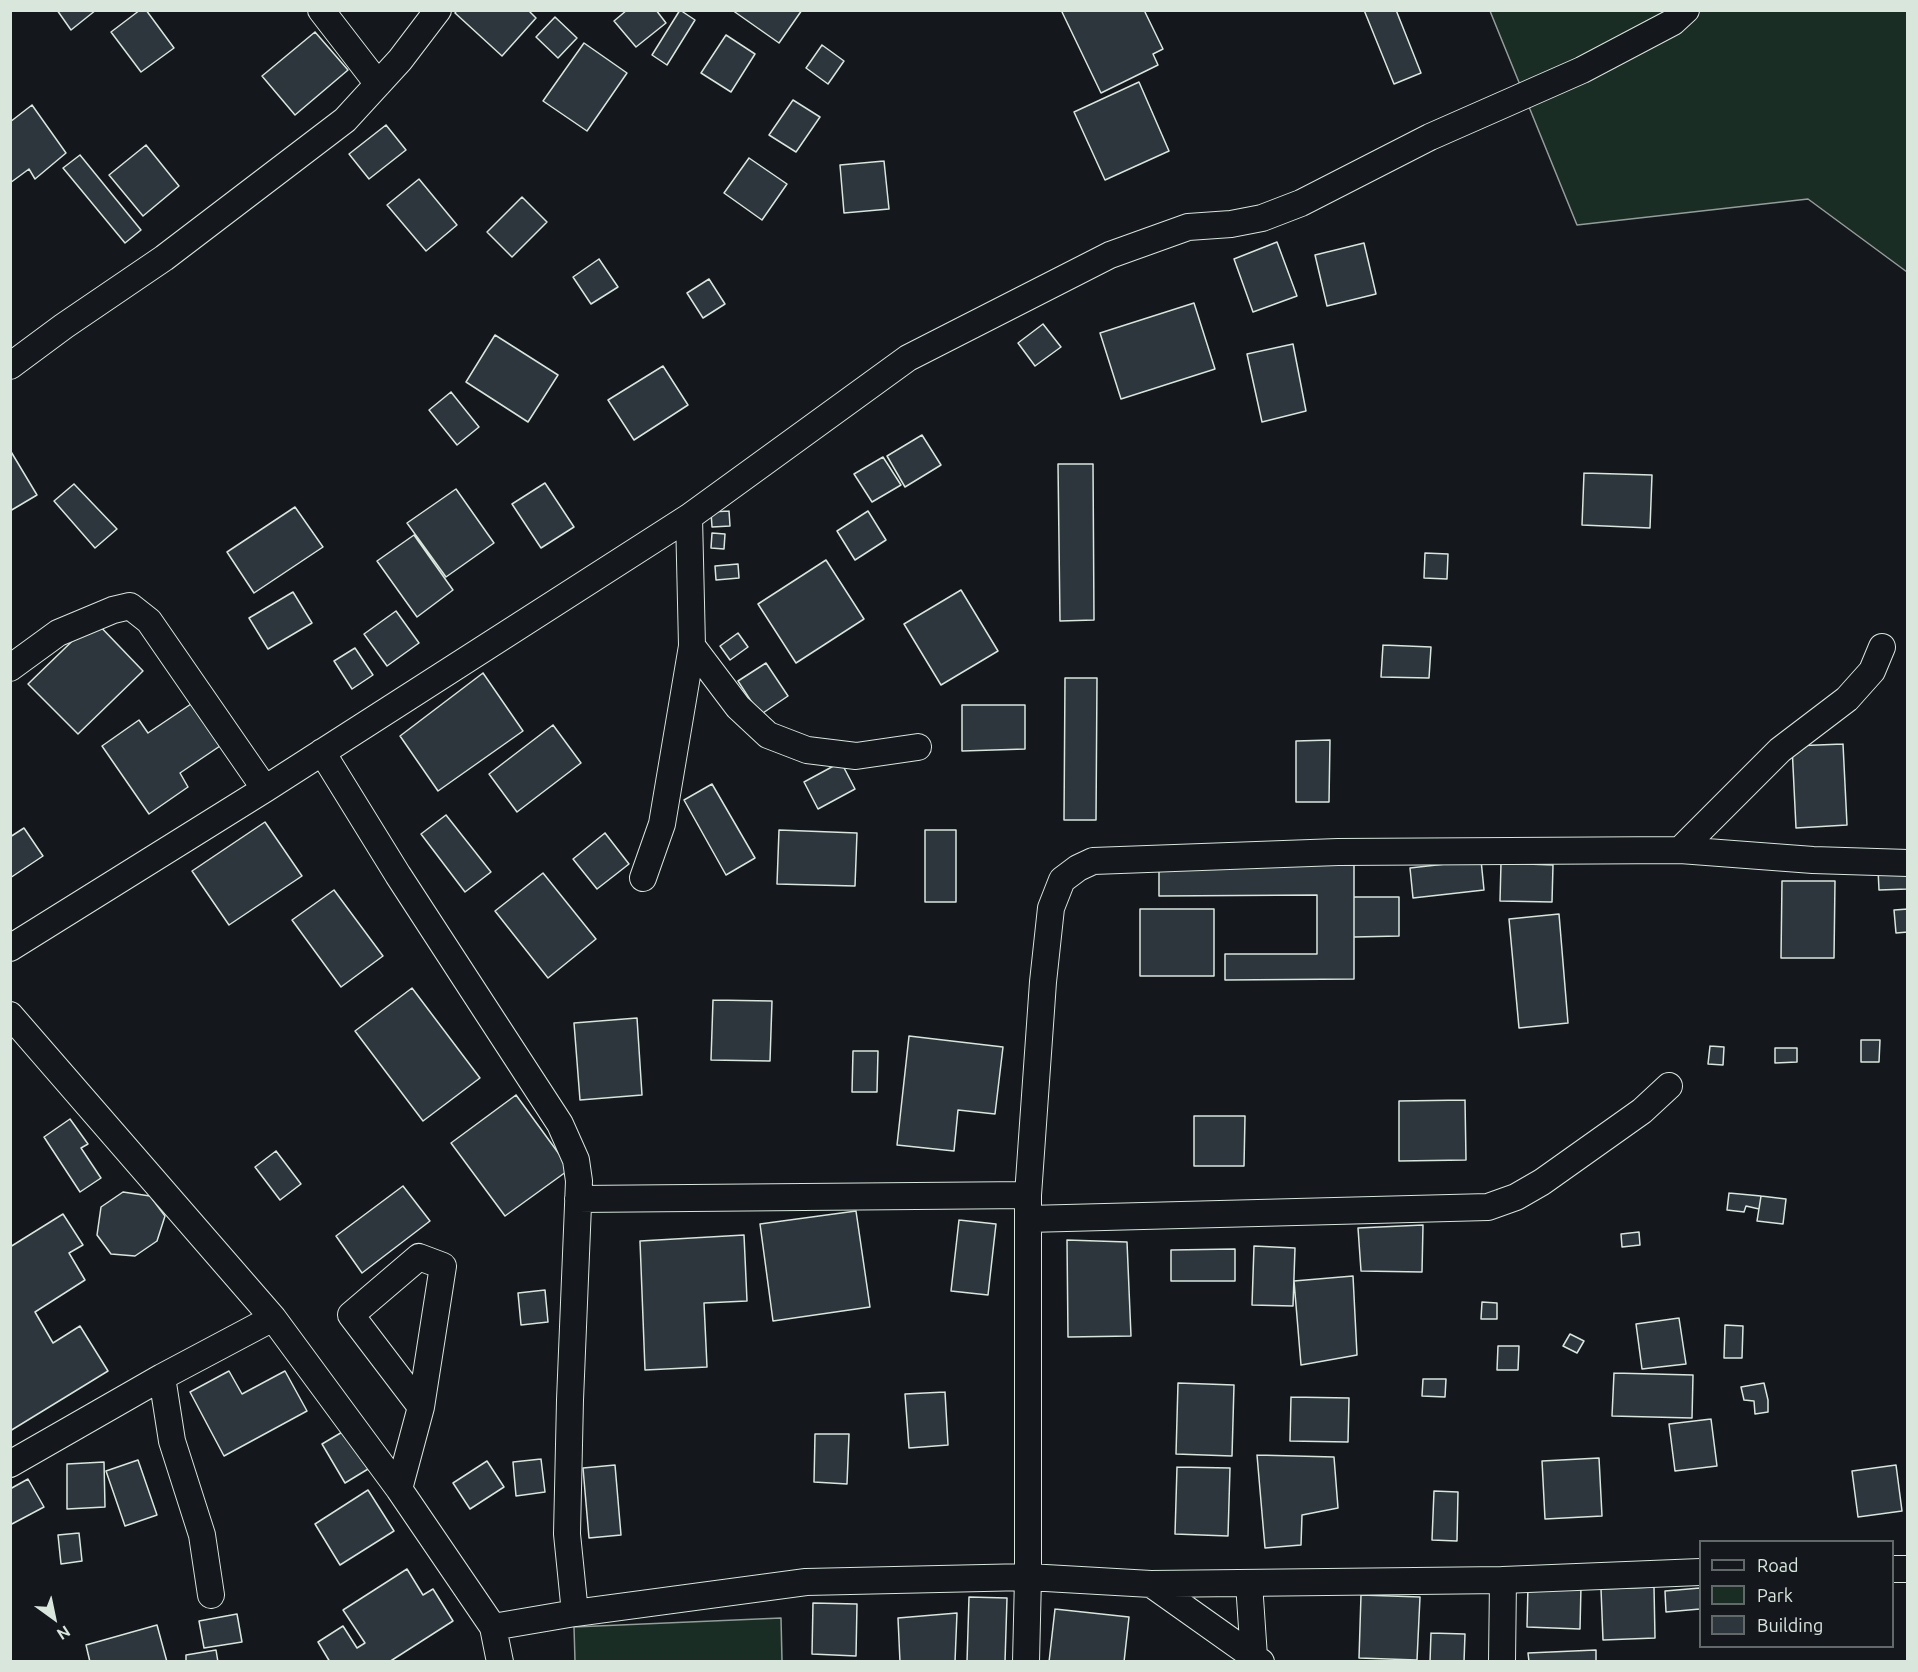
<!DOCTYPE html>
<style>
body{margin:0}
#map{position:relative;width:1918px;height:1672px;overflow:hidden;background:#14181c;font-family:Ubuntu,sans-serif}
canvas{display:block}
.frame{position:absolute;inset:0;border:12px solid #d8e6dc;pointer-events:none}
.legend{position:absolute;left:1699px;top:1540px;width:195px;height:108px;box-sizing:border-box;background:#14181c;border:2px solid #626a69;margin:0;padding:8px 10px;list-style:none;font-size:18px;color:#d8e6dc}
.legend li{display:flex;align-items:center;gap:12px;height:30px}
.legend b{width:30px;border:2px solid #626a69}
.north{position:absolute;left:24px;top:1588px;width:60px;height:60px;-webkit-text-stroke:4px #14181c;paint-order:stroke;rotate:147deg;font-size:16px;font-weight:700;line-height:24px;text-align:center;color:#d8e6dc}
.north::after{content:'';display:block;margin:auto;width:21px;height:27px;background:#d8e6dc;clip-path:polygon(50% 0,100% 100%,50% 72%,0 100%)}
</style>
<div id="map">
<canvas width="1918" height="1672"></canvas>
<div class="frame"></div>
<ul class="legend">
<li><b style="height:8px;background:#14181c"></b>Road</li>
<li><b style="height:16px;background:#1a2d24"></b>Park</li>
<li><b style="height:16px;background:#2c363c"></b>Building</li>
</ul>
<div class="north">N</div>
</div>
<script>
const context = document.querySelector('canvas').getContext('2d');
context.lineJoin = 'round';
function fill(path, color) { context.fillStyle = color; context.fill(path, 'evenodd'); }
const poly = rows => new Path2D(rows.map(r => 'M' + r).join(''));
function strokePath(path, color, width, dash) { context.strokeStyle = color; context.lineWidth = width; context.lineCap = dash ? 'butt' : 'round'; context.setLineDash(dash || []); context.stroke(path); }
const green = poly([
 [1490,11,1907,11,1907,272,1808,199,1577,225,1490,11],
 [781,1618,782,1661,575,1661,574,1627,781,1618]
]);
const building = poly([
 [57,10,96,10,71,30,57,10],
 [140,10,146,10,174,48,141,72,111,32,140,10],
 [457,10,528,10,536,18,502,56,455,13,457,10],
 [627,10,656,10,666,23,636,47,614,21,627,10],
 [680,10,695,20,667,65,652,55,680,10],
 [732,10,802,10,779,43,732,10],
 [1065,10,1144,10,1163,49,1153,54,1158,65,1101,93,1062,12,1065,10],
 [1364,10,1396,10,1421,73,1394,84,1364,10],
 [555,17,577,38,558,58,536,37,555,17],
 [315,32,348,70,295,115,262,76,315,32],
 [726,35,755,54,731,92,701,73,726,35],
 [584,43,627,73,587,131,543,101,584,43],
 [822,45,844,61,828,84,806,68,822,45],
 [1139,82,1169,151,1105,180,1074,112,1139,82],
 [793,100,820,117,796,152,769,135,793,100],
 [32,105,66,153,35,179,29,169,10,183,10,122,32,105],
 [386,125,406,150,369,179,349,154,386,125],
 [146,145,179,186,143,216,109,175,146,145],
 [80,155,141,230,125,243,63,168,80,155],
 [749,158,787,184,762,220,724,193,749,158],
 [884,161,889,209,844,213,840,165,884,161],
 [419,179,457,225,426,251,387,205,419,179],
 [522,197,547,222,512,257,487,232,522,197],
 [1277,242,1297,296,1253,312,1234,259,1277,242],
 [1364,243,1376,294,1327,306,1315,255,1364,243],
 [599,259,618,287,591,304,573,277,599,259],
 [709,279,725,304,703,318,687,293,709,279],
 [1194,303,1215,369,1121,399,1100,333,1194,303],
 [1043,324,1061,347,1035,366,1018,343,1043,324],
 [495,335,558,375,528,422,466,382,495,335],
 [1293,344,1306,411,1262,422,1247,354,1293,344],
 [663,366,688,405,634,440,608,400,663,366],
 [451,392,479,427,457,445,429,410,451,392],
 [922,435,941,465,905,487,887,456,922,435],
 [10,450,37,495,10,511,10,450],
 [883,457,901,485,872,502,854,474,883,457],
 [1058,464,1093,464,1094,620,1060,621,1058,464],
 [1584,473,1652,475,1650,528,1582,525,1584,473],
 [545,483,574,527,541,548,512,504,545,483],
 [74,484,117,529,95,548,54,501,74,484],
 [456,489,494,543,446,577,407,523,456,489],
 [295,507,323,547,254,593,227,552,295,507],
 [729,511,730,526,712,527,711,512,729,511],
 [868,511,886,540,855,560,837,531,868,511],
 [712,533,725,534,724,549,711,548,712,533],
 [414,535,453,590,417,617,377,561,414,535],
 [1425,553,1448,554,1447,579,1424,578,1425,553],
 [826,560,864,619,796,663,758,604,826,560],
 [738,564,739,578,716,580,715,566,738,564],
 [961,590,998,651,941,685,904,624,961,590],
 [293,592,312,623,268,649,249,618,293,592],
 [396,611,419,643,387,666,364,634,396,611],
 [94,620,143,671,78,734,28,684,94,620],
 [738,633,748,647,730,660,720,646,738,633],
 [1383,645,1431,647,1429,678,1381,677,1383,645],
 [355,648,373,675,352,689,334,661,355,648],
 [766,663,788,696,760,715,738,681,766,663],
 [483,673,523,731,438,791,400,736,483,673],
 [1065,678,1097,678,1096,820,1064,820,1065,678],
 [194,702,223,744,180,773,188,787,149,814,102,746,139,720,148,733,194,702],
 [962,705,1025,705,1025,749,962,751,962,705],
 [553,725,581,763,517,812,489,774,553,725],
 [1330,740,1329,802,1296,802,1296,741,1330,740],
 [1843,744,1847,825,1796,828,1792,746,1843,744],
 [841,762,855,789,818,809,804,782,841,762],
 [712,784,755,858,726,875,684,800,712,784],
 [446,815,491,872,465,892,421,834,446,815],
 [265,822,302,876,229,925,192,871,265,822],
 [24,828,43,856,10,878,10,837,24,828],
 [779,830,857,833,855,886,777,884,779,830],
 [925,830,956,830,956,902,925,902,925,830],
 [605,833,629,864,597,889,573,859,605,833],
 [1481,860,1484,890,1413,898,1410,868,1481,860],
 [1501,863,1553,865,1552,902,1500,901,1501,863],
 [1354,865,1354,979,1225,980,1225,954,1317,954,1317,895,1159,896,1159,866,1354,865],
 [1908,868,1908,889,1879,890,1878,869,1908,868],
 [543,873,596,939,548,978,495,911,543,873],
 [1782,881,1835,881,1834,958,1781,958,1782,881],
 [334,890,383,956,341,987,292,920,334,890],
 [1354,897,1399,897,1399,936,1354,937,1354,897],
 [1140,909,1214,909,1214,976,1140,976,1140,909],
 [1908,909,1908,932,1896,933,1894,910,1908,909],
 [1559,914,1568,1023,1519,1028,1509,919,1559,914],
 [412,988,480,1078,423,1121,355,1031,412,988],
 [713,1000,772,1001,770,1061,711,1060,713,1000],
 [637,1018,642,1095,580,1100,574,1023,637,1018],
 [909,1036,1003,1047,995,1114,958,1110,954,1151,897,1145,909,1036],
 [1861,1040,1880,1040,1879,1062,1861,1062,1861,1040],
 [1710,1046,1724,1047,1723,1065,1708,1064,1710,1046],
 [1775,1048,1797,1048,1797,1062,1775,1063,1775,1048],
 [853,1051,878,1051,877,1092,852,1092,853,1051],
 [516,1095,570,1169,505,1216,451,1143,516,1095],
 [1465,1100,1466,1160,1399,1161,1399,1101,1465,1100],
 [1194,1116,1245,1116,1244,1166,1194,1166,1194,1116],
 [70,1119,88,1144,81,1148,101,1178,80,1192,44,1137,70,1119],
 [276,1151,301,1184,280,1200,255,1167,276,1151],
 [403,1186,430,1221,362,1273,336,1236,403,1186],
 [123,1192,150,1196,165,1216,157,1241,135,1256,111,1254,97,1235,101,1207,123,1192],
 [1729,1193,1761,1196,1759,1209,1746,1206,1744,1212,1727,1210,1729,1193],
 [1761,1196,1786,1199,1783,1224,1757,1221,1761,1196],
 [856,1211,870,1307,773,1321,760,1224,856,1211],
 [63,1214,83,1245,69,1253,85,1280,35,1312,53,1343,80,1326,108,1371,10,1431,10,1247,63,1214],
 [959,1220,996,1224,988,1295,951,1291,959,1220],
 [1423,1225,1422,1272,1361,1271,1358,1228,1423,1225],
 [1639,1232,1640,1245,1622,1247,1621,1234,1639,1232],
 [744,1235,747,1301,704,1303,707,1367,645,1370,640,1241,744,1235],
 [1067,1240,1127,1242,1131,1336,1068,1337,1067,1240],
 [1254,1246,1295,1248,1293,1306,1252,1305,1254,1246],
 [1235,1249,1235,1281,1171,1281,1171,1250,1235,1249],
 [1353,1276,1357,1355,1301,1365,1294,1281,1353,1276],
 [545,1290,548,1322,521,1325,518,1293,545,1290],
 [1482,1302,1497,1303,1497,1319,1481,1319,1482,1302],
 [1679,1318,1686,1364,1642,1369,1636,1324,1679,1318],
 [1725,1325,1743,1326,1742,1358,1724,1358,1725,1325],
 [1570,1334,1584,1341,1577,1353,1563,1346,1570,1334],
 [1498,1346,1519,1346,1518,1370,1497,1370,1498,1346],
 [229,1371,242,1394,285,1371,307,1411,224,1456,190,1392,229,1371],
 [1614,1373,1693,1375,1692,1418,1612,1416,1614,1373],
 [1423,1379,1446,1379,1445,1397,1422,1396,1423,1379],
 [1178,1383,1234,1385,1232,1456,1176,1454,1178,1383],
 [1764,1383,1768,1400,1768,1412,1755,1414,1754,1401,1744,1400,1741,1387,1764,1383],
 [945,1392,948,1445,909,1448,905,1394,945,1392],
 [1291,1397,1349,1398,1348,1442,1290,1441,1291,1397],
 [1711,1419,1717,1466,1675,1471,1669,1424,1711,1419],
 [349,1428,373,1466,345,1483,322,1444,349,1428],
 [815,1434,849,1434,847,1484,814,1482,815,1434],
 [1257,1455,1334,1457,1338,1508,1302,1515,1301,1545,1265,1548,1257,1455],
 [1599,1458,1602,1516,1545,1519,1542,1461,1599,1458],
 [541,1459,545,1492,516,1496,513,1462,541,1459],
 [138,1460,157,1515,125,1526,106,1471,138,1460],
 [487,1461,504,1487,470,1509,453,1483,487,1461],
 [104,1462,105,1507,67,1509,67,1464,104,1462],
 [615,1465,621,1535,589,1538,583,1468,615,1465],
 [1896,1465,1902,1511,1858,1517,1852,1471,1896,1465],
 [1177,1467,1230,1468,1228,1536,1175,1534,1177,1467],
 [28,1479,44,1507,10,1525,10,1489,28,1479],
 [368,1490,394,1531,340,1565,315,1524,368,1490],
 [1434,1491,1458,1492,1457,1541,1432,1540,1434,1491],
 [79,1533,82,1561,61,1564,58,1535,79,1533],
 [407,1569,423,1595,433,1589,453,1621,389,1662,330,1662,318,1642,343,1626,357,1648,365,1643,343,1610,407,1569],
 [1528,1585,1581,1586,1580,1629,1527,1627,1528,1585],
 [1654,1587,1655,1638,1603,1640,1601,1589,1654,1587],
 [1700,1588,1700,1609,1666,1612,1665,1591,1700,1588],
 [1361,1595,1420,1597,1417,1660,1359,1658,1361,1595],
 [969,1597,1007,1598,1005,1662,967,1662,969,1597],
 [813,1603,857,1604,856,1656,812,1654,813,1603],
 [1055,1609,1129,1617,1124,1662,1049,1662,1055,1609],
 [957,1613,955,1662,900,1662,898,1618,957,1613],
 [237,1614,242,1642,204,1648,199,1621,237,1614],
 [157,1625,167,1662,90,1662,86,1645,157,1625],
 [1431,1633,1465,1634,1464,1662,1430,1662,1431,1633],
 [216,1650,218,1662,186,1662,186,1655,216,1650],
 [1596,1650,1596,1662,1529,1662,1528,1653,1596,1650]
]);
const street = poly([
 [321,10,378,84],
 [10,366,64,326,164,258,345,120,400,60,438,10],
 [689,517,692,646,738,707,768,735,807,750,856,756,918,747],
 [10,668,58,633,113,610,130,606,149,621,265,789],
 [322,752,398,875,560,1124,576,1160,579,1181,570,1400,567,1534,575,1613],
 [1680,850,1780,750,1847,699,1872,671,1882,647],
 [643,878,662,824,692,646],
 [10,948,265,789,689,517,908,358,1110,255,1188,227,1231,224,1262,218,1301,203,1430,137,1582,70,1673,22,1686,10],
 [10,1015,273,1318,399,1489,493,1627,500,1662],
 [578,1199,1028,1195],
 [1028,1219,1488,1207,1516,1197,1542,1182,1642,1111,1669,1086],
 [162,1377,172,1441,202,1535,211,1595],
 [10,1464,162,1377,273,1318],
 [399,1489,421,1407,443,1266,419,1257,351,1315,421,1407],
 [1892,1569,1908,1569],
 [1503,1580,1700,1572],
 [1249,1583,1254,1657],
 [1151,1584,1261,1662],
 [493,1627,575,1613,806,1582,1028,1577,1151,1584,1503,1580,1502,1662],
 [1026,1662,1028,1577,1028,1195,1043,982,1051,908,1062,880,1078,868,1093,861,1338,852,1680,850,1813,860,1908,863]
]);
fill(green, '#1a2d24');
strokePath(green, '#939e99', 1.5);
fill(building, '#2c363c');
strokePath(building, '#d8e6dc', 1.5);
strokePath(street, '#d8e6dc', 28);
strokePath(street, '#14181c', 26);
</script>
